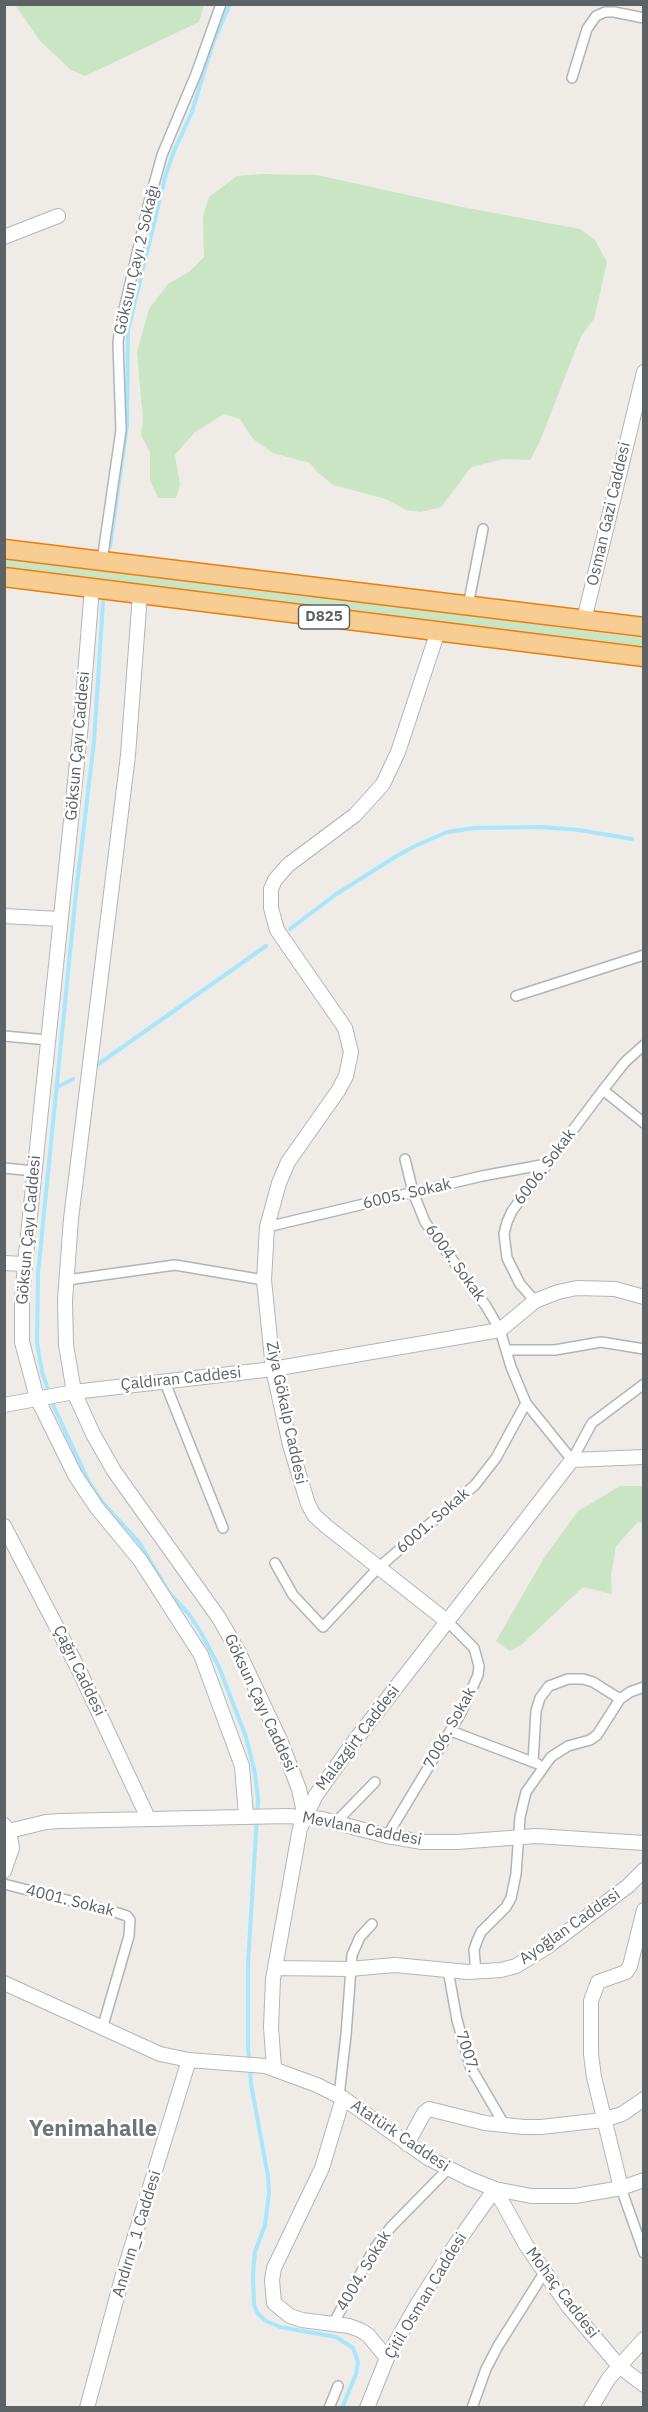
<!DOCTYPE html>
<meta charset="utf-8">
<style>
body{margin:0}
#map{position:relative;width:648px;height:2412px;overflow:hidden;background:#efebe6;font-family:"IBM Plex Sans",sans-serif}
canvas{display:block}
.frame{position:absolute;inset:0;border:6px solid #5d6265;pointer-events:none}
</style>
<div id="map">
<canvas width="648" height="2412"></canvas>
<div class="frame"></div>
</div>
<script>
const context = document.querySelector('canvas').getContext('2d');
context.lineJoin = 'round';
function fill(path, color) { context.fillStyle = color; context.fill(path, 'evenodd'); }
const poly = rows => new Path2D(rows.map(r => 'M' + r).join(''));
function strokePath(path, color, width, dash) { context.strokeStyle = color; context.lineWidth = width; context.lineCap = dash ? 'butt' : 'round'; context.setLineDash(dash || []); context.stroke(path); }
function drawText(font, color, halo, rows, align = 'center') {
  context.font = font + ' "IBM Plex Sans",sans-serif'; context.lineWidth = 5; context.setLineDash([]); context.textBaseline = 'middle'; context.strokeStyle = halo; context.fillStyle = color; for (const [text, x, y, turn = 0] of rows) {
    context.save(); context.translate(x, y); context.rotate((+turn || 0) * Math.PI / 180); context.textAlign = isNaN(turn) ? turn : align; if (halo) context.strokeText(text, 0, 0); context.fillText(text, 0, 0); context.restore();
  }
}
const green = poly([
 [15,5,15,4,204,5,199,22,85,76,71,70,41,42],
 [262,174,317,175,462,207,580,229,595,240,607,262,594,319,581,336,540,441,530,460,504,459,471,467,441,507,421,512,406,510,386,499,333,485,317,472,310,463,273,453,253,439,240,419,224,414,195,432,175,455,180,485,176,498,158,498,150,480,150,452,141,435,143,419,137,352,149,309,168,284,189,272,204,257,203,216,209,197,237,176],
 [5,557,643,638,643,647,5,568],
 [620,1486,643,1486,643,1523,638,1522,616,1546,611,1576,612,1594,583,1587,521,1645,510,1651,496,1641,544,1558,578,1511]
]);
const stream = poly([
 [110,547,127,425,128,330,166,174,174,151,192,112,213,43,230,4],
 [103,602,94,742,76,893,38,1273,37,1343,42,1372,54,1407,89,1482,103,1503,139,1542,170,1594,189,1614,200,1631,219,1667,246,1737,255,1773,258,1800,248,1964,248,2046,251,2084,268,2176,269,2193,265,2225,255,2252,253,2273,254,2305,258,2314,266,2321,280,2327,336,2337,353,2348,358,2362,356,2374,342,2408],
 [290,929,335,895,395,857,413,847,447,832,475,828,541,827,579,830,632,839],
 [97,1065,266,946],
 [57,1087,73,1079]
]);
const street = poly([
 [572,78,587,29,596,16,605,12,614,12,644,18],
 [102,561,121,430,118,343,120,327,148,206,162,155,196,74,221,4],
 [468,606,483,529],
 [516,996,644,955],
 [4,1036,48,1040],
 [603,1090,644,1123],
 [405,1159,413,1192,425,1222,486,1306,500,1330,511,1367,526,1403,572,1460,592,1423,644,1384],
 [4,1168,34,1171],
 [267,1227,482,1176,547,1164],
 [67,1280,175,1265,264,1280],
 [535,1301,520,1284,507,1258,504,1234,507,1222,512,1211,603,1090,625,1062,644,1045],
 [506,1350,555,1350,601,1342,644,1349],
 [164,1380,223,1528],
 [275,1563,293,1595,323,1627,378,1568,475,1485,496,1458,526,1403],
 [451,1731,538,1764],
 [533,1762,536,1711,540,1698,549,1686,568,1679,583,1679,593,1682,620,1699],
 [336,1822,375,1782],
 [387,1836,461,1713,478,1675,479,1666,474,1648,448,1622],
 [4,1884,118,1913,127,1916,130,1920,129,1936,102,2029],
 [448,1970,457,2020,470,2066,505,2126],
 [476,1972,474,1950,477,1941,481,1932,506,1907,511,1898,516,1874,520,1817,526,1792,551,1757,568,1746,590,1740,597,1735,620,1699,630,1692,644,1687],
 [339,2096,346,2035,352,1955,360,1937,372,1924],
 [621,2188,644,2253],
 [333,2324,374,2249,391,2227,448,2169],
 [329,2408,338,2386],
 [472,2408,486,2369,498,2346,544,2273]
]);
const secondary = poly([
 [4,237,58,216],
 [92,588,81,724,25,1264,22,1300,22,1342,37,1398,75,1475,97,1508,140,1560,201,1655,242,1766,246,1816],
 [140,594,128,755,71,1219,65,1300,66,1345,74,1392,93,1434,114,1471,219,1618,239,1653,280,1740,299,1789,305,1817],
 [584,620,644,372],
 [438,631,398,752,383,784,355,815,288,865,275,880,271,889,271,908,277,930,345,1028,351,1052,346,1076,338,1091,288,1162,279,1183,267,1227,264,1280,273,1369,290,1445,308,1504,314,1515,326,1526,448,1622],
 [4,916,60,919],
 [4,1263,25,1264],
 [4,1405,74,1392,273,1369,500,1330,535,1301,558,1292,577,1288,615,1289,644,1297],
 [4,1526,78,1668,148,1818],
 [4,1825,9,1831,12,1848,4,1871],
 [9,1831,46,1822,60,1821,288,1816,322,1819,387,1836,422,1842,457,1842,536,1836,644,1843],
 [275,1968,349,1969,395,1965,468,1972,501,1970,516,1966,547,1947,628,1886,644,1870],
 [4,1983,160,2054,189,2060,265,2066,317,2085,343,2098,428,2158,470,2179,495,2189,531,2196,575,2196,621,2188,644,2180],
 [274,2068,271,2027,273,1979,300,1828,316,1795,353,1743,572,1460,644,1457],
 [343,2098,322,2168,274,2268,272,2280,274,2303,290,2316,302,2320,349,2326,360,2330,368,2335,387,2358],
 [407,2144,424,2113,429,2109,485,2123,524,2127,541,2127,603,2120,622,2114,644,2099],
 [621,2188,594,2077,591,2054,591,2001,598,1982,626,1972,630,1966,644,1910],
 [87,2408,122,2278,189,2060],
 [367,2408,387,2358,418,2303,456,2244,495,2189,526,2245,568,2306,619,2366,644,2385],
 [591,2408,609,2378,644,2339]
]);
const highway = poly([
 [4,549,644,627],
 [4,577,644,657]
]);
const shields = [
 [324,617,51]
];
const shieldNames = [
 ["D825",324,617]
];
const streetNames = [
 ["Göksun Çayı 2 Sokağı",137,260,-77],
 ["Osman Gazi Caddesi",609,514,-77],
 ["Göksun Çayı Caddesi",78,746,-85],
 ["6006. Sokak",545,1167,-53],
 ["6005. Sokak",407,1194,-13],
 ["Göksun Çayı Caddesi",29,1230,-85],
 ["6004. Sokak",455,1263,54],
 ["Çaldıran Caddesi",181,1379,-6],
 ["Ziya Gökalp Caddesi",286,1413,78],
 ["6001. Sokak",433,1521,-41],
 ["Çağrı Caddesi",79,1671,64],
 ["Göksun Çayı Caddesi",260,1703,65],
 ["7006. Sokak",450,1728,-61],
 ["Malazgirt Caddesi",358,1738,-53],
 ["Mevlana Caddesi",362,1829,11],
 ["4001. Sokak",70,1901,14],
 ["Ayoğlan Caddesi",570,1927,-35],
 ["7007.",467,2052,72],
 ["Atatürk Caddesi",400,2136,34],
 ["Andırın_1 Caddesi",137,2234,-73],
 ["4004. Sokak",364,2271,-59],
 ["Mohaç Caddesi",562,2293,53],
 ["Çitil Osman Caddesi",426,2296,-59]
];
const districtNames = [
 ["Yenimahalle",93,2130]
];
fill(green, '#c9e5c3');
strokePath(stream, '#a9e6fb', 4);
strokePath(street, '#b1b4b7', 12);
strokePath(secondary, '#b2b6ba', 16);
strokePath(highway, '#eb7e0a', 21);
strokePath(street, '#fff', 9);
strokePath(secondary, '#fff', 14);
strokePath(highway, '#f8cd93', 18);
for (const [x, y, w] of shields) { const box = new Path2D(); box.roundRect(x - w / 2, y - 12, w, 24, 4.5); context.fillStyle = '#fff'; context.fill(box); strokePath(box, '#5d6265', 1.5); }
drawText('bold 15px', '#5d6265', null, shieldNames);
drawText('16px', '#5d6265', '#fff', streetNames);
drawText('bold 22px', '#6e7477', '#fff', districtNames);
</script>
